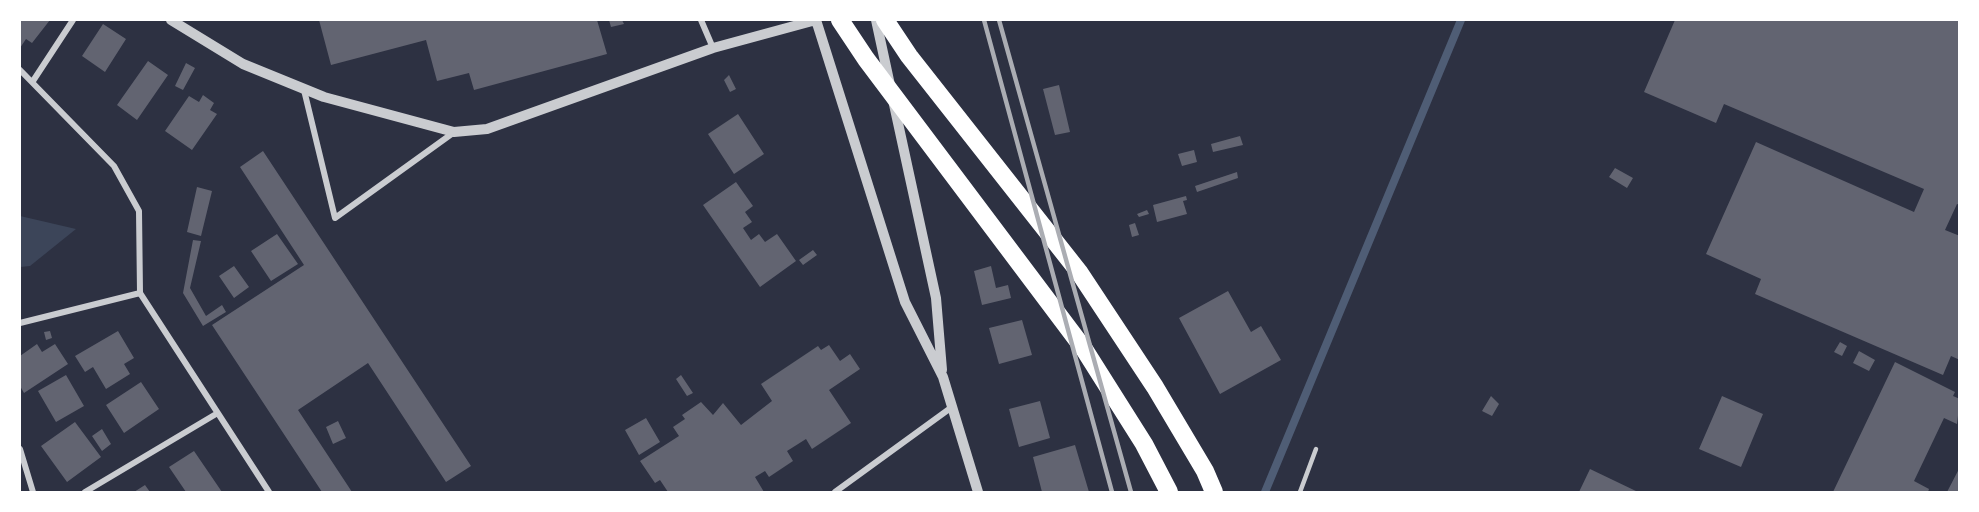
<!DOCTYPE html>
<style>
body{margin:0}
#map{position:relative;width:1979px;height:512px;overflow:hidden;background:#2d3142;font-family:"Space Grotesk",sans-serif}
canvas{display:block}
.frame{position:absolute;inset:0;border:21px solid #fff;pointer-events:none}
</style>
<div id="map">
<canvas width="1979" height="512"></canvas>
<div class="frame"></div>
</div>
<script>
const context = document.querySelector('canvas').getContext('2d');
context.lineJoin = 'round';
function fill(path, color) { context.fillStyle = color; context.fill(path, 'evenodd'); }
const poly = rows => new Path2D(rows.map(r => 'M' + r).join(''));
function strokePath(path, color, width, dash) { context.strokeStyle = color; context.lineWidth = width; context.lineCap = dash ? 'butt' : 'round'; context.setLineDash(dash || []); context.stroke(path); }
const green = poly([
 [20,216,76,229,30,266,20,267]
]);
const stream = poly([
 [1265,492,1461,20]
]);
const building = poly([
 [20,20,50,20,32,43,26,39,20,48],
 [319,20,597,20,607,54,474,90,469,73,437,81,426,40,331,65],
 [609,20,622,20,624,24,611,27],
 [1675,20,1960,20,1960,205,1957,204,1945,230,1960,236,1960,360,1951,356,1943,375,1755,294,1761,279,1706,254,1756,142,1914,212,1924,189,1724,104,1716,123,1644,92],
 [103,24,126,39,105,72,82,56],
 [148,61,168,75,137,120,117,105],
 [186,63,195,68,183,90,175,86],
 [729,75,736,89,730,92,724,80],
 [1059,85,1070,132,1055,135,1043,89],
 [203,95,214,103,210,110,217,114,192,150,165,131,189,96,199,102],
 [738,114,764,154,734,174,708,134],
 [1240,136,1243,145,1213,152,1211,144],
 [1194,150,1197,162,1182,166,1178,154],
 [263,151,471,466,446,482,368,363,298,410,352,492,322,492,212,325,304,265,240,167],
 [1615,168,1633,178,1627,188,1609,177],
 [1237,172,1238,178,1197,192,1195,186],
 [736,182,753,206,745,212,752,222,743,228,751,240,759,234,765,242,777,234,796,261,760,287,703,205],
 [197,187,212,191,201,236,187,232],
 [1186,196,1187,200,1183,201,1187,214,1157,222,1153,205],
 [1147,210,1149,214,1139,217,1137,214],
 [1135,223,1139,235,1132,237,1129,225],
 [277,234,298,264,271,281,251,251],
 [193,240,201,241,190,288,206,316,222,305,226,312,203,326,183,293],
 [813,250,817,255,803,265,799,260],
 [234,266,249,287,234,298,219,276],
 [991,266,996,288,1008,285,1011,298,982,305,974,271],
 [1228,291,1251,332,1261,326,1281,360,1220,394,1179,318],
 [1022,320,1032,355,999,364,989,328],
 [50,331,52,338,46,340,44,332],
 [118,331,134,358,124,364,130,374,106,389,93,367,85,372,75,356],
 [1840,342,1847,346,1842,356,1834,352],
 [37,344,42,352,55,344,68,364,24,393,20,386,20,356],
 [829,345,840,361,850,354,860,369,829,390,851,423,812,449,806,439,787,451,793,461,769,477,765,471,755,477,764,492,668,492,660,480,655,483,640,461,679,436,673,427,685,419,682,415,701,402,713,415,723,403,741,425,772,401,761,384,818,346,821,350],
 [1859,351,1875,360,1869,371,1853,363],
 [1895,362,1955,392,1953,396,1960,399,1957,424,1944,418,1914,481,1929,489,1928,492,1833,492],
 [66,375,84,406,56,422,38,391],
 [681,375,693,393,687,396,676,379],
 [141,382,159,409,124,433,106,405],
 [1491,396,1499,404,1492,416,1482,411],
 [1722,396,1763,414,1741,467,1699,449],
 [1040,401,1050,438,1019,447,1009,409],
 [646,418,660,442,639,455,625,430],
 [338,421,346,438,333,444,326,427],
 [75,422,101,457,67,482,41,446],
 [102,429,111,444,102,451,92,436],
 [1075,445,1089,492,1042,492,1033,457],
 [194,451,222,492,186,492,169,467],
 [1960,467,1960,492,1947,492],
 [1590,469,1638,492,1579,492],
 [145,485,150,492,134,492]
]);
const service = poly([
 [1300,492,1316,449]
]);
const minor = poly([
 [701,20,713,48],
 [20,70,114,166,139,211,140,293,269,492],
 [33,81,73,20],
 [304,90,335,218,453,133],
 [20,323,140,293],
 [20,449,33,492],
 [85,492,216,414],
 [835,492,952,407]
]);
const tertiary = poly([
 [171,20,243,64,324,97,454,132,487,129,713,48,816,20],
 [816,20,905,302,943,377,978,492],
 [876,20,890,85],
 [893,100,936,298,942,370]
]);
const motorway = poly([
 [840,20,866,59,1084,349,1144,444,1169,492],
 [885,20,909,56,1079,272,1155,387,1205,471,1214,492]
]);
const rail = poly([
 [984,20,1112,492],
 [999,20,1131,492]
]);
fill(green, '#3c4559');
strokePath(stream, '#4f5d75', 8);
fill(building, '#626471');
strokePath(service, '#caccd0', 4.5);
strokePath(minor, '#caccd0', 6);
strokePath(tertiary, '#caccd0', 10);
strokePath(motorway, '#fff', 18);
strokePath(rail, '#abadb3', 4.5);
</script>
